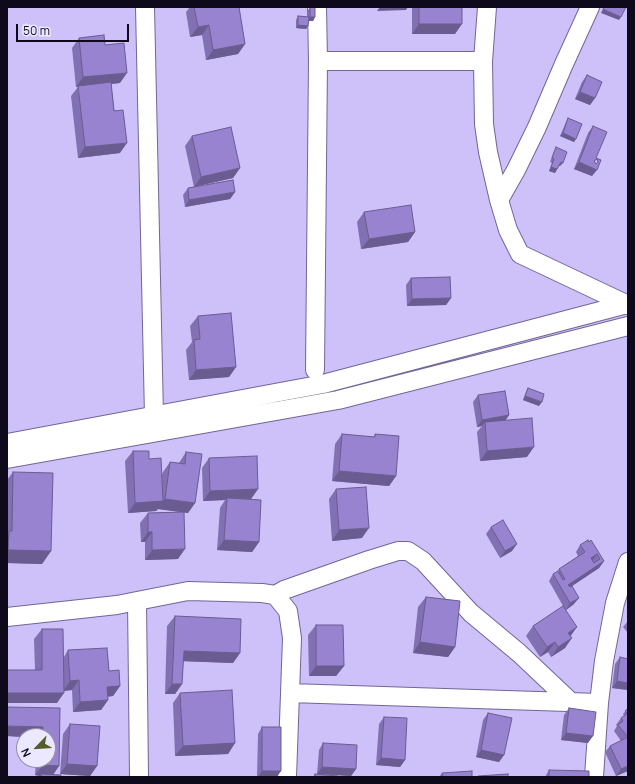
<!DOCTYPE html>
<style>
body{margin:0}
#map{position:relative;width:635px;height:784px;overflow:hidden;background:#cec1fa;font-family:Manrope,sans-serif}
canvas{display:block}
.frame{position:absolute;inset:0;border:8px solid #0f091c;pointer-events:none}
.north{position:absolute;left:16px;top:728px;width:40px;height:40px;box-sizing:border-box;background:#ece8ff;border:1px solid #948fa4;border-radius:50%;rotate:245deg;font-size:11px;font-weight:700;line-height:16px;text-align:center;color:#0f091c}
.north::after{content:'';display:block;margin:auto;width:14px;height:18px;background:#565c2a;clip-path:polygon(50% 0,100% 100%,50% 72%,0 100%)}
.scale{position:absolute;left:16px;top:24px;width:113px;height:18px;box-sizing:border-box;border:2px solid #0f091c;border-top:0;padding-left:5px;font-size:12px;line-height:14px;white-space:nowrap;color:#0f091c;-webkit-text-stroke:3px #ece8ff;paint-order:stroke}
</style>
<div id="map">
<canvas width="635" height="784"></canvas>
<div class="frame"></div>
<div class="north">N</div>
<div class="scale">50 m</div>
</div>
<script>
const context = document.querySelector('canvas').getContext('2d');
context.lineJoin = 'round';
const poly = rows => new Path2D(rows.map(r => 'M' + r).join(''));
function strokePath(path, color, width, dash) { context.strokeStyle = color; context.lineWidth = width; context.lineCap = dash ? 'butt' : 'round'; context.setLineDash(dash || []); context.stroke(path); }
function fill(path, color) { context.fillStyle = color; context.fill(path, 'evenodd'); }
const minor = poly([
 [145,7,154,416],
 [487,7,483,61,484,124,488,152,499,200,508,230,520,254,628,305],
 [318,61,483,61],
 [499,200,516,170,537,127,564,64,590,7],
 [315,370,318,61,317,7],
 [7,443,323,384,627,304],
 [7,459,338,400,628,326],
 [275,595,284,590,369,560,398,551,408,551,423,561,471,613,519,653,572,703],
 [137,601,188,591,262,593,275,595,288,611,292,638,287,777],
 [7,617,117,605,137,601,139,777],
 [290,693,599,703],
 [594,777,599,703,604,661,615,603,628,562]
]);
const wall = poly([
 [190,7,239,7,245,44,238,54,206,60,202,35,190,37,186,12],
 [310,7,315,17,313,21,308,21,306,29,296,28,296,20,298,16,308,17,308,10],
 [413,7,462,7,455,34,412,34,412,8],
 [79,38,105,45,120,83,111,84,120,153,78,158,71,96,78,87,76,87,72,48],
 [587,75,602,82,595,98,590,105,575,99,582,82],
 [568,118,582,124,574,142,560,136,566,122],
 [593,126,596,158,601,160,592,176,574,169,588,133],
 [597,159,598,162,596,164,594,161],
 [192,136,240,168,233,178,196,186,235,192,230,199,185,207,183,195,188,188,194,187,185,146],
 [556,147,560,166,559,166,555,173,549,171,552,163,550,162,554,151],
 [364,212,415,232,408,242,361,249,357,222],
 [411,278,451,298,446,305,407,306,406,285],
 [198,316,236,367,229,377,189,380,186,350,192,342,190,326],
 [528,388,539,406,523,400,526,392],
 [478,395,509,415,506,420,527,457,480,461,477,432,482,426,477,427,473,402],
 [342,434,374,437,375,434,396,476,389,486,332,481,335,444],
 [133,451,149,459,162,475,163,472,170,462,179,463,186,452,195,503,188,513,184,512,178,559,145,560,145,542,141,542,140,523,148,513,181,512,158,509,156,511,128,513,125,461],
 [209,458,258,489,251,499,259,542,252,552,217,550,220,508,225,500,203,501,202,468],
 [13,472,51,551,42,564,7,563,7,480],
 [336,489,362,538,332,541,329,499],
 [491,527,512,551,500,558,486,534],
 [588,540,604,561,599,568,572,586,574,604,566,610,571,636,565,648,551,657,548,652,540,657,526,636,533,626,563,606,549,581,553,574,557,572,559,569,578,556,576,552,580,545],
 [426,597,455,647,448,657,413,653,418,607],
 [175,616,240,653,233,663,183,661,182,684,175,694,165,694,167,626],
 [628,621,628,633,623,627],
 [316,625,344,666,336,676,309,676,308,635],
 [42,629,64,657,68,650,109,671,120,686,113,696,107,697,108,700,101,710,73,712,72,690,64,691,57,703,35,670,34,639],
 [620,657,628,659,628,690,612,688,615,664],
 [180,693,235,743,228,754,175,756,173,703],
 [60,708,59,766,53,775,61,777,39,777,40,776,35,775,36,760,48,760,48,736,24,736,24,737,7,736],
 [569,708,588,743,561,740,564,715],
 [628,708,628,771,616,776,605,752,610,746,621,741,614,731,617,726,616,725,621,718,624,716,623,714],
 [488,713,504,755,499,762,476,757,483,720],
 [384,717,405,760,400,767,376,765,379,724],
 [70,724,97,766,90,776,60,774,63,734],
 [262,727,277,777,257,777,258,734],
 [323,743,356,769,351,776,320,774,338,777,313,777,315,774,317,774,319,750],
 [549,770,589,777,545,777],
 [442,773,472,777,439,777]
]);
const shadedWall = poly([
 [380,7,408,7,406,10,377,11],
 [603,9,621,17,619,20,601,13],
 [310,17,315,17,313,21,308,21],
 [419,24,462,24,455,34,412,34],
 [209,25,202,35,190,37,198,27],
 [298,25,308,26,306,29,296,28],
 [245,44,238,54,206,60,213,50],
 [127,73,120,83,78,87,78,86,78,87,76,87,83,77],
 [580,92,595,98,590,105,575,99],
 [563,133,576,139,574,142,560,136],
 [127,143,120,153,78,158,85,147],
 [561,162,563,163,560,166,558,166],
 [579,162,597,170,592,176,574,169],
 [551,167,557,169,555,173,549,171],
 [240,168,233,178,194,187,201,177],
 [235,192,230,199,185,207,189,200],
 [415,232,408,242,361,249,369,239],
 [451,298,446,305,407,306,412,299],
 [236,367,229,377,189,380,196,370],
 [525,396,542,402,539,406,523,400],
 [509,415,504,422,485,422,482,426,477,427,482,420],
 [534,447,527,457,480,461,487,451],
 [339,471,396,476,389,486,332,481],
 [258,489,251,499,227,498,225,500,203,501,210,491],
 [165,499,195,503,188,513,158,509,156,511,128,513,135,503,163,501],
 [369,528,362,538,332,541,339,530],
 [148,532,152,532,145,542,141,542],
 [224,540,259,542,252,552,217,550],
 [517,544,512,551,500,558,505,551],
 [185,549,178,559,145,560,152,550],
 [8,550,51,551,42,564,7,563,7,552],
 [597,554,592,561,591,558],
 [604,561,599,568,563,592,568,585],
 [579,598,574,604,566,610,570,603],
 [577,627,570,637,568,633],
 [572,638,565,648,551,657,558,647],
 [420,642,455,647,448,657,413,653],
 [555,642,548,652,540,657,547,647],
 [184,651,240,653,233,663,177,661],
 [316,666,344,666,336,676,309,676],
 [79,680,72,690,63,691,70,681],
 [617,681,628,683,628,690,612,688],
 [172,684,182,684,175,694,165,694],
 [120,686,113,696,100,697,107,687],
 [7,693,64,693,57,703,7,703],
 [108,700,101,710,73,712,80,702],
 [7,726,43,727,37,736,24,736,24,737,7,736],
 [566,733,593,736,588,743,561,740],
 [235,743,228,754,175,756,183,746],
 [481,750,504,755,499,762,476,757],
 [381,758,405,760,400,767,376,765],
 [67,764,97,766,90,776,60,774],
 [43,765,59,766,52,776,41,774,40,776,35,775],
 [628,766,628,771,616,776,621,769],
 [322,767,356,769,351,776,317,774],
 [262,771,281,771,277,777,258,777]
]);
const building = poly([
 [194,7,239,7,245,44,213,50,209,25,198,27,194,7],
 [310,7,315,7,315,17,310,17,310,7],
 [419,7,462,7,462,24,419,24,419,7],
 [604,7,626,7,621,17,603,9,604,7],
 [298,16,309,17,308,26,298,25,298,16],
 [104,35,105,45,124,43,127,73,83,77,79,38,104,35],
 [587,75,602,82,595,98,580,92,587,75],
 [111,82,114,111,123,110,127,143,85,147,78,86,111,82],
 [568,118,582,124,576,139,563,133,568,118],
 [593,126,607,132,596,158,601,160,597,170,579,162,593,126],
 [597,159,598,162,596,164,594,161,597,159],
 [231,127,240,168,201,177,192,136,231,127],
 [556,147,567,152,563,163,561,162,557,169,551,167,554,159,552,158,556,147],
 [233,180,235,192,189,200,188,188,233,180],
 [411,205,415,232,369,239,364,212,411,205],
 [450,277,451,298,412,299,411,278,450,277],
 [231,313,236,367,196,370,194,340,200,339,198,316,231,313],
 [528,388,544,394,542,402,525,396,528,388],
 [505,391,509,415,482,420,478,395,505,391],
 [532,418,534,447,487,451,485,422,532,418],
 [342,434,375,437,375,434,399,436,396,476,339,471,342,434],
 [133,451,149,451,149,459,161,458,163,501,135,503,133,451],
 [186,452,202,454,195,503,165,499,170,462,185,464,186,452],
 [257,456,258,489,210,491,209,458,257,456],
 [13,472,53,473,51,551,8,550,9,531,12,531,13,472],
 [366,487,369,528,339,530,336,489,366,487],
 [227,498,261,500,259,542,224,540,227,498],
 [184,512,185,549,152,550,152,532,148,532,148,513,184,512],
 [503,520,517,544,505,551,491,527,503,520],
 [588,540,589,542,591,540,604,561,568,585,570,587,572,586,579,598,570,603,553,574,558,571,563,580,565,579,559,569,585,552,580,545,588,540],
 [597,554,600,559,594,563,591,558,597,554],
 [426,597,460,601,455,647,420,642,426,597],
 [563,606,577,627,568,633,572,638,558,647,555,642,547,647,533,626,563,606],
 [175,616,241,619,240,653,184,651,182,684,172,684,175,616],
 [316,625,343,625,344,666,316,666,316,625],
 [42,629,63,629,64,693,7,693,7,670,42,670,42,629],
 [107,648,109,671,119,670,120,686,107,687,108,700,80,702,79,680,70,681,68,650,107,648],
 [620,657,628,659,628,683,617,681,620,657],
 [232,690,235,743,183,746,180,693,232,690],
 [7,707,60,708,59,766,43,765,43,760,48,760,48,736,43,736,43,727,7,726,7,707],
 [569,708,596,712,593,736,566,733,569,708],
 [628,708,628,713,627,713,625,711,628,708],
 [488,713,512,718,504,755,481,750,488,713],
 [628,713,628,737,618,725,623,721,621,718,628,713],
 [384,717,407,718,405,760,381,758,384,717],
 [70,724,100,726,97,766,67,764,70,724],
 [262,727,281,727,281,771,262,771,262,727],
 [628,737,628,766,621,769,610,746,628,737],
 [323,743,357,745,356,769,322,767,323,743],
 [549,770,589,771,589,777,549,777,549,770],
 [472,771,472,777,443,777,442,773,472,771],
 [41,774,61,775,61,777,41,777,41,774],
 [315,774,338,776,338,777,315,777,315,774],
 [508,774,508,777,478,777,478,776,508,774]
]);
strokePath(minor, '#726598', 20);
strokePath(minor, '#fff', 18);
fill(wall, '#8271b2');
fill(shadedWall, '#6a5c91');
fill(building, '#9783cf');
strokePath(building, '#6a5c91', 1);
</script>
